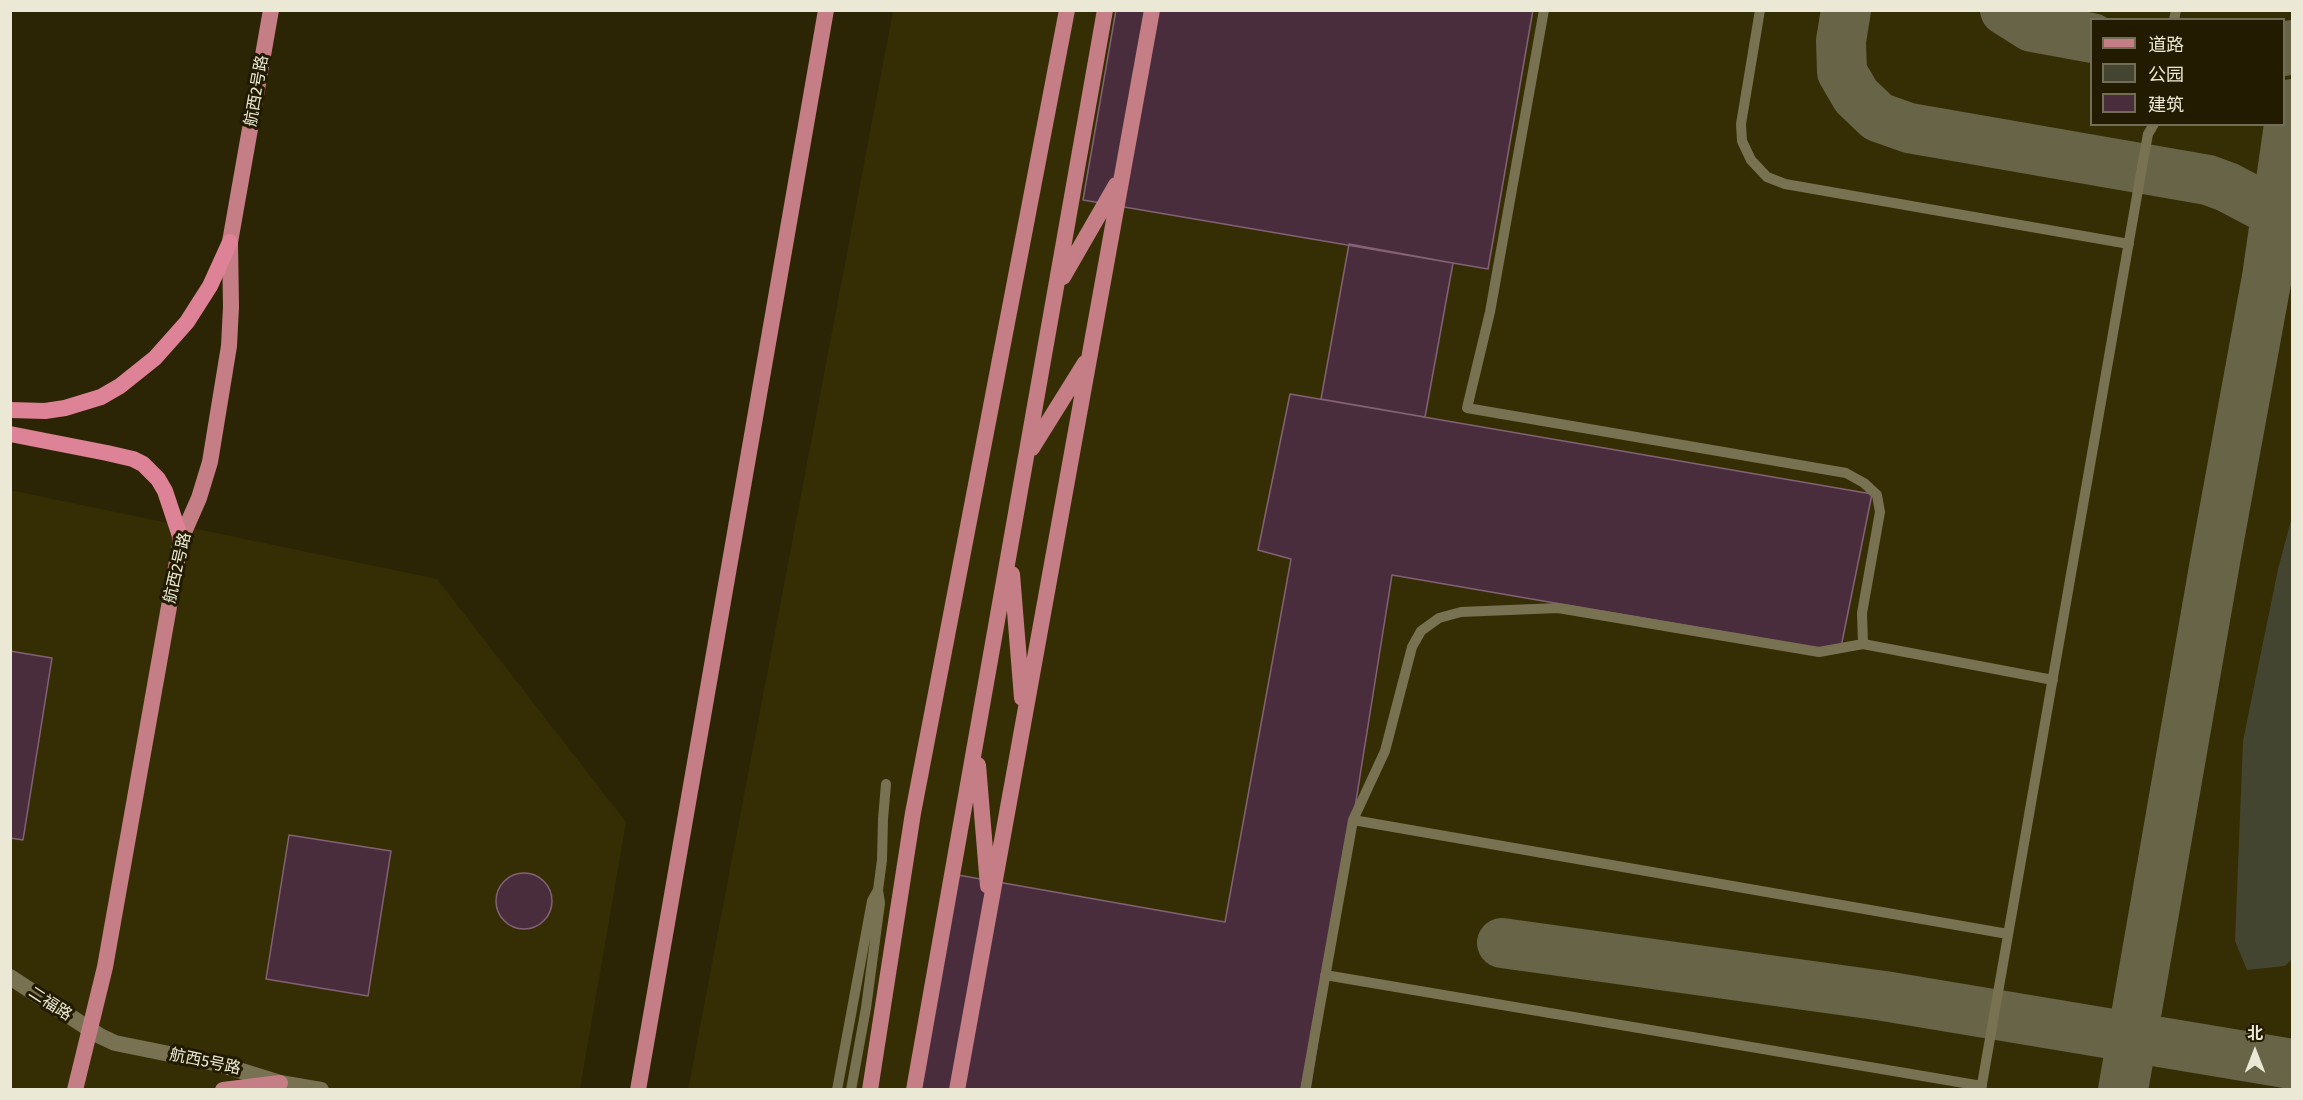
<!DOCTYPE html>
<meta charset="utf-8">
<style>
body{margin:0}
#map{position:relative;width:2303px;height:1100px;overflow:hidden;background:#2b2505;font-family:"Fira Sans","Noto Sans SC",sans-serif}
canvas{display:block}
.frame{position:absolute;inset:0;border:12px solid #ebe8d6;pointer-events:none}
.legend{position:absolute;left:2090px;top:18px;width:195px;height:108px;box-sizing:border-box;background:#221b00;border:2px solid #726d56;margin:0;padding:8px 10px;list-style:none;font-size:18px;color:#ebe8d6}
.legend li{display:flex;align-items:center;gap:12px;height:30px}
.legend b{width:30px;border:2px solid #726d56}
.north{position:absolute;left:2225px;top:1022px;width:60px;height:60px;-webkit-text-stroke:4px #221b00;paint-order:stroke;rotate:0deg;font-size:16px;font-weight:700;line-height:24px;text-align:center;color:#ebe8d6}
.north::after{content:'';display:block;margin:auto;width:21px;height:27px;background:#ebe8d6;clip-path:polygon(50% 0,100% 100%,50% 72%,0 100%)}
</style>
<div id="map">
<canvas width="2303" height="1100"></canvas>
<div class="frame"></div>
<ul class="legend">
<li><b style="height:8px;background:#c57e86"></b>道路</li>
<li><b style="height:16px;background:#434531"></b>公园</li>
<li><b style="height:16px;background:#492d3d"></b>建筑</li>
</ul>
<div class="north">北</div>
</div>
<script>
const context = document.querySelector('canvas').getContext('2d');
context.lineJoin = 'round';
function fill(path, color) { context.fillStyle = color; context.fill(path, 'evenodd'); }
const poly = rows => new Path2D(rows.map(r => 'M' + r).join(''));
function strokePath(path, color, width, dash) { context.strokeStyle = color; context.lineWidth = width; context.lineCap = dash ? 'butt' : 'round'; context.setLineDash(dash || []); context.stroke(path); }
function drawText(font, color, halo, rows, align = 'center') {
  context.font = font + ' "Fira Sans","Noto Sans SC",sans-serif'; context.lineWidth = 6; context.setLineDash([]); context.textBaseline = 'middle'; context.strokeStyle = halo; context.fillStyle = color; for (const [text, x, y, turn = 0] of rows) {
    context.save(); context.translate(x, y); context.rotate((+turn || 0) * Math.PI / 180); context.textAlign = isNaN(turn) ? turn : align; if (halo) context.strokeText(text, 0, 0); context.fillText(text, 0, 0); context.restore();
  }
}
const built = poly([
 [893,11,2292,11,2292,1089,688,1090],
 [2092,20,2284,20,2284,124,2092,124],
 [10,490,437,579,626,822,580,1089,11,1089]
]);
const green = poly([
 [2292,517,2292,959,2285,966,2247,970,2235,941,2243,741,2278,569]
]);
const taxiway = poly([
 [1846,10,1841,41,1842,72,1856,96,1878,117,1909,128,2208,180,2227,187,2292,221],
 [2005,10,2032,27,2092,38],
 [2284,51,2292,45],
 [1502,943,1884,996,2292,1064],
 [2123,1090,2216,556,2267,277,2292,104]
]);
const building = poly([
 [1116,10,1533,10,1488,269,1083,200,1116,10],
 [1349,244,1453,263,1425,417,1321,399,1349,244],
 [1290,394,1872,494,1840,652,1392,575,1310,1090,921,1090,958,875,1225,922,1291,559,1258,550,1290,394],
 [10,651,52,658,23,840,10,838,10,651],
 [289,835,391,851,368,996,266,979,289,835],
 '496 901a28 28 0 1 1 56 0a28 28 0 1 1-56 0Z'
]);
const service = poly([
 [1544,10,1490,312,1467,408,1846,473,1864,483,1877,495,1880,512,1862,613,1863,644],
 [1760,10,1741,124,1742,141,1751,160,1767,177,1785,184,2129,244],
 [2174,20,2176,10],
 [1353,820,1385,751,1412,647,1421,631,1439,618,1461,612,1558,608,1819,652,1863,644,2053,680],
 [1325,975,1982,1086],
 [837,1090,872,901,878,890],
 [851,1090,866,1008,880,903,878,890,882,860,883,819,886,784],
 [1305,1090,1353,820,2008,934],
 [1981,1090,2142,167,2148,134,2154,124]
]);
const tertiary = poly([
 [10,977,100,1036,115,1043,219,1064,280,1083,321,1090]
]);
const primary = poly([
 [1063,277,1116,185],
 [1032,448,1085,363],
 [1012,574,1022,698],
 [978,765,988,886],
 [75,1090,105,967,181,539,199,498,210,462,229,346,231,307,230,242,271,10],
 [223,1090,280,1083],
 [638,1090,826,10],
 [870,1090,913,813,1067,10],
 [914,1090,1105,10],
 [957,1090,1152,10]
]);
const trunk = poly([
 [10,410,45,411,65,408,101,397,120,386,155,358,187,322,210,286,230,242],
 [10,434,107,453,133,459,143,464,158,479,165,491,181,539]
]);
const streetNames = [
 ["航西2号路",257,91,-80],
 ["航西2号路",178,568,-77],
 ["二福路",50,1004,33],
 ["航西5号路",205,1062,12]
];
fill(built, '#352d03');
fill(green, '#434531');
strokePath(taxiway, '#686448', 50);
fill(building, '#492d3d');
strokePath(building, '#826274', 1.5);
strokePath(service, '#797252', 10);
strokePath(tertiary, '#797252', 16);
strokePath(primary, '#c57e86', 16);
strokePath(trunk, '#de8297', 16);
drawText('16px', '#ebe8d6', '#221b00', streetNames);
</script>
